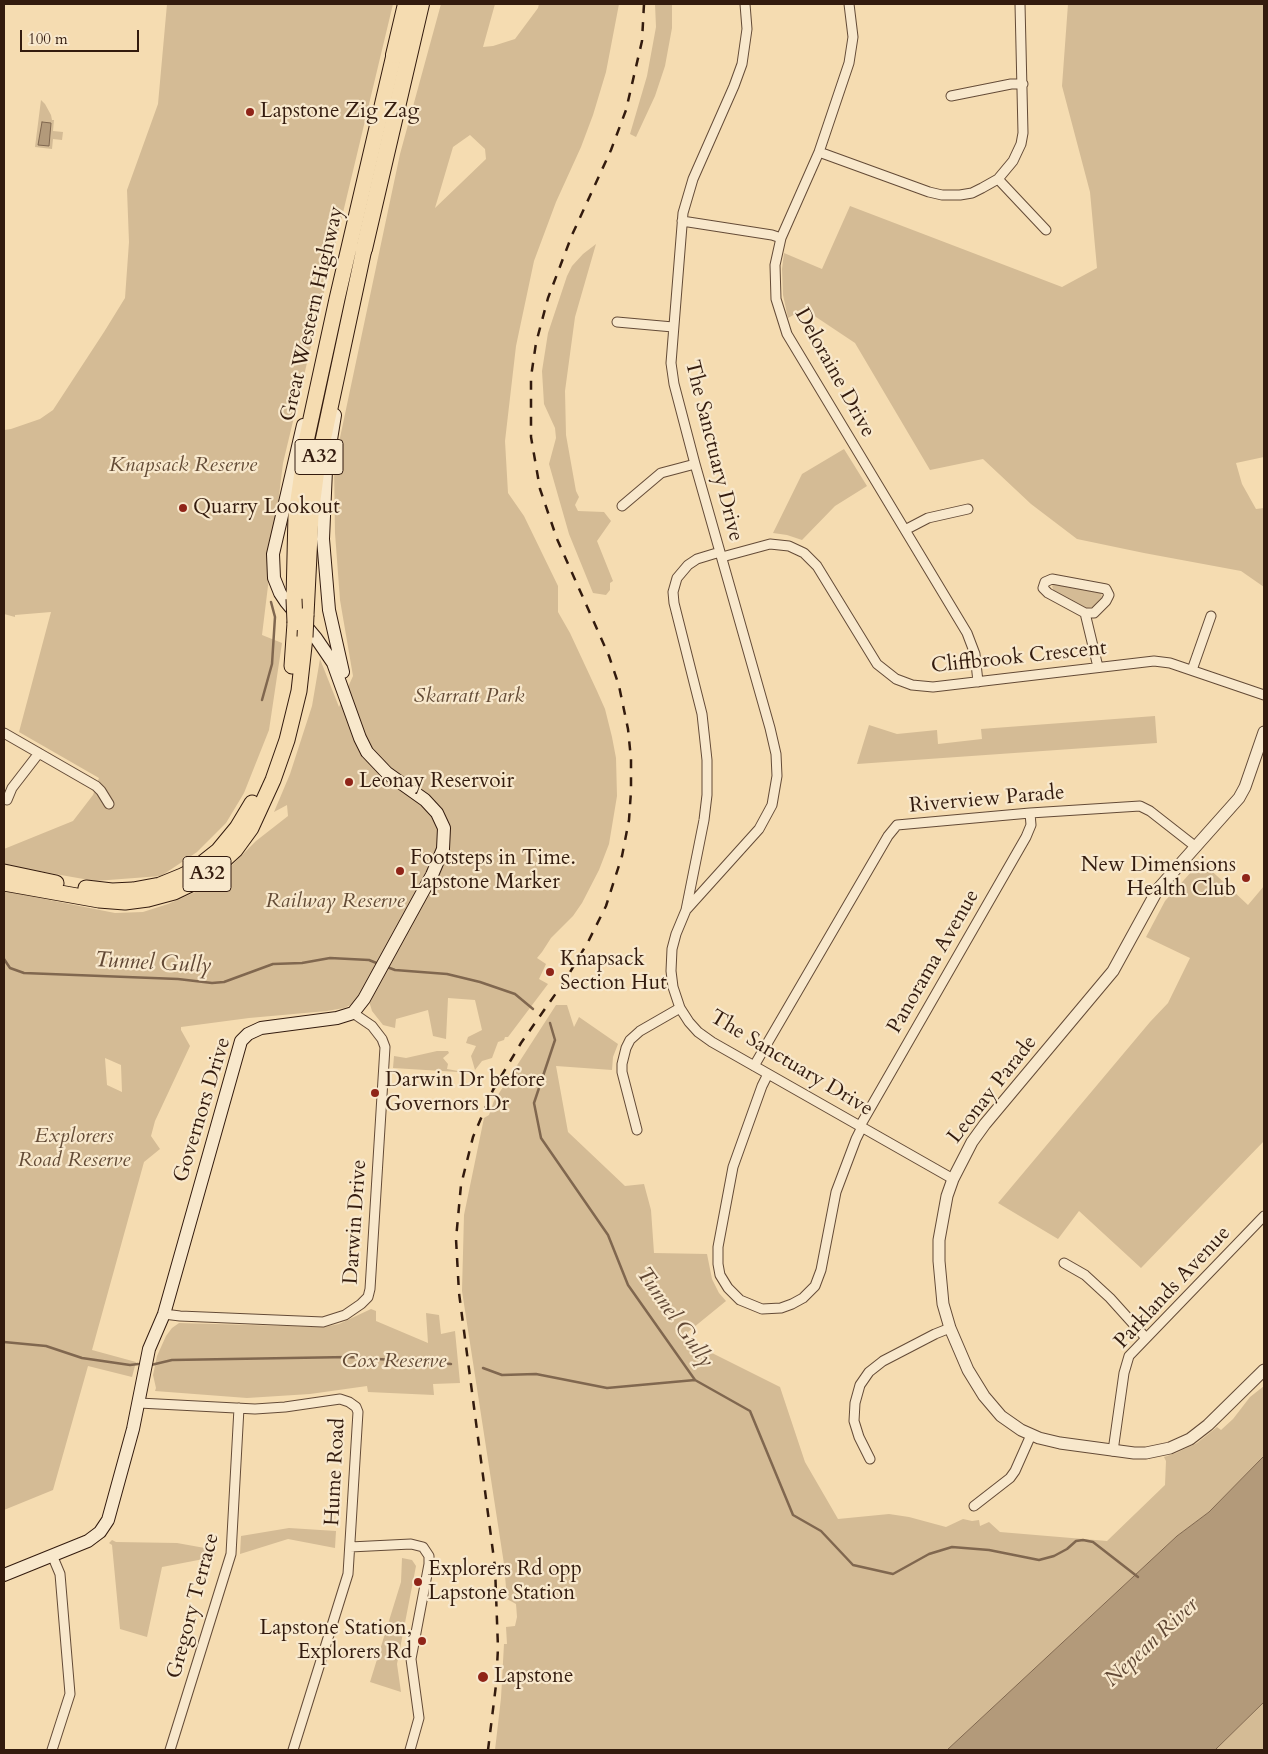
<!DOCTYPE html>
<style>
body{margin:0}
#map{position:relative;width:1268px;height:1754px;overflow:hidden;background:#f5dcb1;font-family:Cardo,serif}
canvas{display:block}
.frame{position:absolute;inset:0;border:5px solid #331b0e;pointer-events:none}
.scale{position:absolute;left:20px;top:30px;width:119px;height:22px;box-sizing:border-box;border:2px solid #331b0e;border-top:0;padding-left:6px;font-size:15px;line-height:18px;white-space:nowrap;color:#331b0e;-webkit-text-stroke:4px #f8e8cc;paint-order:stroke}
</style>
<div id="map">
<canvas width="1268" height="1754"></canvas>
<div class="frame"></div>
<div class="scale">100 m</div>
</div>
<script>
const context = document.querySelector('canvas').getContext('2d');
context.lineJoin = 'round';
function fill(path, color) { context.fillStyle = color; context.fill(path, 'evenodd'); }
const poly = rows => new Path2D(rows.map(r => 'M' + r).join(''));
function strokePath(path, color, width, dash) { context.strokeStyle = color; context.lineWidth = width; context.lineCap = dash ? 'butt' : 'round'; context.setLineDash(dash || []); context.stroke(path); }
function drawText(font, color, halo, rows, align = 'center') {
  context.font = font + ' Cardo,serif'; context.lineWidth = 4.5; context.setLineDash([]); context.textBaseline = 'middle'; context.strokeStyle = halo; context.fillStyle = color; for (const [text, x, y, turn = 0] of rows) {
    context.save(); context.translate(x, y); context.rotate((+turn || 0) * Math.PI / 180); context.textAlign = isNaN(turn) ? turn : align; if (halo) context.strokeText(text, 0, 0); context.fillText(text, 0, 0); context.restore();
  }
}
const green = poly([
 [167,4,393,4,283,463,262,635,282,643,269,730,244,793,226,823,197,852,161,876,95,881,4,865,4,849,73,821,93,795,99,778,19,732,51,612,15,615,15,617,4,614,4,430,11,429,40,419,53,410,104,332,125,298,129,242,127,190,158,104],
 [441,4,495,4,483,47,493,46,515,39,538,8,539,4,619,4,606,72,593,115,581,147,556,202,534,261,516,346,505,441,508,493,524,516,558,586,558,612,570,633,597,691,605,709,612,737,616,758,617,796,609,844,599,870,582,903,573,916,551,938,542,952,537,958,546,964,539,979,548,984,508,1037,505,1037,504,1040,498,1042,492,1058,482,1061,475,1070,471,1056,476,1046,466,1043,468,1037,482,1030,475,1000,448,998,446,1039,433,1036,428,1010,396,1019,395,1028,383,1025,372,1011,369,1001,359,996,353,1004,344,1008,327,1011,249,1018,181,1027,181,1030,190,1046,155,1121,151,1136,160,1149,144,1162,92,1350,136,1362,132,1377,88,1366,53,1490,4,1510,4,891,115,913,143,912,168,904,200,890,232,865,256,841,288,816,287,805,274,812,290,774,312,706,320,659,339,707,353,676,340,600,335,533,334,466,400,154],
 [470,135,485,149,486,159,435,208,453,147],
 [105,1058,121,1065,122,1092,107,1085],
 [655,4,672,4,672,28,665,66,655,96,636,137,630,134,647,76,656,27],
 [1068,4,1264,4,1264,457,1236,463,1242,484,1256,509,1264,508,1264,587,1241,571,1144,553,1077,539,1031,504,983,459,930,470,855,343,804,309,788,318,783,295,782,269,784,253,822,269,850,206,1062,287,1097,268,1090,192,1062,86],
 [41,100,45,104,51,115,52,120,54,120,53,131,63,132,62,140,53,139,52,149,35,147],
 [596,244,575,317,565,391,566,435,576,491,579,497,575,505,578,511,604,512,611,521,597,541,613,581,610,583,610,590,606,595,593,593,569,534,549,464,556,438,555,428,544,404,542,371,548,333,567,276,572,266,583,254],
 [844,449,867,486,835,506,802,540,787,535,773,533,802,474],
 [1055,584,1101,591,1102,598,1093,607,1085,608,1054,592,1052,586],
 [1155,716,1157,743,857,764,869,725,897,734,937,730,938,744,982,739,981,729],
 [1201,861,1248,905,1264,886,1264,1141,1141,1268,1079,1211,1058,1239,998,1203,1150,1022,1168,1003,1190,958,1146,937,1165,901],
 [556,1005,567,1005,574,1027,579,1017,618,1044,613,1057,612,1070,556,1066,568,1132,625,1186,644,1184,651,1210,654,1253,707,1254,712,1279,719,1293,726,1301,688,1332,694,1344,780,1387,805,1462,838,1519,889,1514,909,1517,946,1527,963,1519,972,1521,979,1520,980,1526,989,1522,1000,1532,1107,1541,1165,1485,1166,1461,1164,1457,1176,1453,1197,1443,1217,1427,1221,1430,1233,1419,1250,1397,1264,1386,1264,1456,1209,1512,1177,1536,947,1750,495,1750,501,1698,504,1644,507,1644,506,1627,515,1626,517,1617,516,1604,507,1599,504,1564,462,1291,464,1215,484,1118,489,1115,494,1101],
 [437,1051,448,1051,449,1053,443,1058,448,1064,447,1069,458,1071,458,1072,393,1068,394,1056,406,1058],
 [371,1309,376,1311,376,1321,428,1343,426,1313,439,1315,441,1334,455,1331,460,1383,433,1384,434,1395,368,1392,367,1386,310,1394,247,1398,155,1391,156,1388,153,1375,157,1356,166,1336,172,1328,179,1323,324,1327,339,1324],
 [289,1528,336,1531,335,1548,288,1539,240,1554,241,1536],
 [112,1540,116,1542,177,1543,216,1550,214,1557,162,1567,147,1637,120,1629,112,1545,109,1543],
 [402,1558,412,1560,416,1566,397,1664,401,1692,370,1682,401,1582],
 [1264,1702,1264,1750,1215,1750]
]);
const water = poly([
 [42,122,51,123,49,146,38,145,42,122],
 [1264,1456,1264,1702,1215,1750,947,1750,1177,1536,1209,1512,1264,1456]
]);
const stream = poly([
 [262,700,272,664,275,617,271,602],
 [4,959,10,968,24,973,178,979,212,983,224,982,273,964,302,963,330,958,369,960,379,964],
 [387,967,395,970,447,974,480,982,515,994,533,1009],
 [550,1023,555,1040,534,1103,541,1138,608,1235,628,1285,695,1380,750,1411,793,1515,821,1531,853,1565,893,1574,929,1554,952,1547,989,1550,1039,1560,1054,1556,1067,1549,1076,1541,1083,1540,1093,1542,1138,1577],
 [4,1342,46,1346,82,1358,130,1365,138,1364],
 [151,1365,172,1360,349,1357,451,1364],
 [483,1368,502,1375,536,1374,607,1388,695,1380]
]);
const minor = poly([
 [745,4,747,29,742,64,734,86,693,179,683,213,671,363,674,384,695,464,770,728,776,754,777,776,772,805,759,829,686,910,676,934,672,949,671,971,673,987,680,1008,689,1022,698,1032,712,1042,953,1179],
 [849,4,853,37,849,63,819,152,781,238,775,265,776,299,787,334,967,633,975,654,978,682],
 [951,96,1011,84,1023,84],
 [819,152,929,192,942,195,960,195,972,193,982,188,998,179,1013,161,1021,144,1023,133,1020,4],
 [998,179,1046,230],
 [682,221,772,235,781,238],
 [617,322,673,327],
 [622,506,661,473,695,464],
 [905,530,928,518,968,509],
 [722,557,770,544,789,546,804,553,817,566,877,664,896,679,912,685,933,687,1154,661,1170,663,1264,695],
 [1085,613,1094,613,1106,601,1109,595,1106,589,1052,579,1045,582,1043,588,1048,593,1085,613,1098,667],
 [1192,670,1211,616],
 [4,733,96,786,101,791,109,804],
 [7,800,12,788,39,753],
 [686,910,704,820,707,795,707,760,702,714,674,603,673,592,677,578,688,565,697,559,720,552],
 [754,1066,888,836,897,825,1030,813,1140,806,1150,811,1196,847],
 [768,1074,762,1086,733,1167,718,1247,718,1264,720,1275,728,1288,740,1300,762,1309,781,1308,792,1304,803,1298,815,1286,821,1270,836,1192,856,1139,862,1127],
 [860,1126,1026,837,1031,825,1030,813],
 [637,1130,622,1072,622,1064,626,1048,630,1040,640,1031,680,1008],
 [1064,1263,1085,1275,1110,1298,1146,1338],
 [164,1314,180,1316,323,1322,345,1315,361,1304,368,1297,370,1289,385,1047,382,1039,372,1026,353,1013],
 [139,1403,255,1409,285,1407,340,1399,349,1402,356,1407,358,1412,348,1574,293,1750],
 [1113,1451,1124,1373,1129,1356,1264,1216],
 [870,1459,859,1437,854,1421,855,1403,860,1385,869,1372,883,1361,935,1334,950,1328],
 [974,1506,1010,1478,1015,1471,1031,1435],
 [350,1547,411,1544,423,1547,429,1556,429,1564,411,1659,419,1718,410,1750],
 [52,1750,70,1694,60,1574,52,1555],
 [170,1750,231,1554,239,1408]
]);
const tertiary = poly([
 [1264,732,1245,787,1239,798,1158,889,1113,971,985,1124,972,1142,953,1179,947,1196,939,1240,939,1261,943,1304,950,1328,968,1370,984,1396,1001,1416,1021,1430,1039,1438,1060,1443,1134,1453,1146,1453,1170,1448,1190,1439,1208,1425,1264,1370]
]);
const secondary = poly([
 [335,415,326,470,323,539,329,610,343,672],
 [4,1575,88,1541,100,1532,108,1520,133,1429,149,1349,164,1314,241,1041,248,1034,261,1028,337,1018,353,1013,364,999,432,875,443,849,444,828,437,813,425,800,387,773,367,752,360,738,333,663,316,638,286,602,280,593,274,578,273,554,303,425]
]);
const trunk = poly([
 [294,599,296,514,307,437,337,299,394,55],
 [306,615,311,515,317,469,364,249],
 [292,666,295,623],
 [4,872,56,883],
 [4,883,99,900,125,902,148,899,174,892,201,879,212,871,235,850,251,828,273,780,287,740,299,691,305,637],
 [86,888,112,891,133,890,160,885,182,876,194,870,218,851,237,828,252,803]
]);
const motorway = poly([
 [394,55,406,4],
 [364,249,421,4]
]);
const rail = poly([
 [488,1750,496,1685,498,1648,495,1567,459,1293,456,1239,461,1185,473,1137,493,1090,521,1043,566,979,588,942,606,906,622,856,629,820,631,791,631,759,628,729,619,686,609,656,557,539,540,489,531,437,531,377,536,343,548,298,572,235,611,150,626,110,642,41,644,4]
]);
const trunkBridge = poly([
 [294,599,295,623],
 [305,637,306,615]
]);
const markers = [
 [250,112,5,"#8f2418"],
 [183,508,5,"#8f2418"],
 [349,782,5,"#8f2418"],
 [400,871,5,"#8f2418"],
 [1246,878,5,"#8f2418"],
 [550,972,5,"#8f2418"],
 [375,1093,5,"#8f2418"],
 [418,1582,5,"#8f2418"],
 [422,1641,5,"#8f2418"],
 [483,1677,6,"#8f2418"]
];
const shields = [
 [319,457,48],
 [207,874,48]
];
const shieldNames = [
 ["A32",319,457],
 ["A32",207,874]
];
const poiNames = [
 ["Lapstone Zig Zag",260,112],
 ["Quarry Lookout",193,508],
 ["Leonay Reservoir",359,782],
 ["Footsteps in Time.",410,859],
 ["Lapstone Marker",410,883],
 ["New Dimensions",1236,866,"right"],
 ["Health Club",1236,890,"right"],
 ["Knapsack",560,960],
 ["Section Hut",560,984],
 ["Darwin Dr before",385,1081],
 ["Governors Dr",385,1105],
 ["Explorers Rd opp",428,1570],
 ["Lapstone Station",428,1594],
 ["Lapstone Station,",412,1629,"right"],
 ["Explorers Rd",412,1653,"right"],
 ["Lapstone",494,1677]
];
const streetNames = [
 ["Great Western Highway",313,314,-77],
 ["Deloraine Drive",834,373,61],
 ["The Sanctuary Drive",713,451,76],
 ["Cliffbrook Crescent",1019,658,-6],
 ["Riverview Parade",987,800,-5],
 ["Panorama Avenue",934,962,-60],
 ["The Sanctuary Drive",791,1064,31],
 ["Leonay Parade",993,1090,-52],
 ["Governors Drive",203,1110,-73],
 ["Darwin Drive",356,1222,-86],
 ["Parklands Avenue",1173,1288,-47],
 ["Hume Road",336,1472,-87],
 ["Gregory Terrace",194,1606,-75]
];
const parkNames = [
 ["Knapsack Reserve",183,466],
 ["Skarratt Park",469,697],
 ["Railway Reserve",335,902],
 ["Explorers",74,1137],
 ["Road Reserve",74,1161],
 ["Cox Reserve",394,1362]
];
const waterNames = [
 ["Tunnel Gully",153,964,3],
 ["Tunnel Gully",674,1318,55],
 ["Nepean River",1152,1643,-43]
];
fill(green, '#d4bb95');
fill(water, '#b39a7a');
strokePath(water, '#80674f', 1);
strokePath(stream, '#80674f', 2.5);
strokePath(minor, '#644b37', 11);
strokePath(tertiary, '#644b37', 13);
strokePath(secondary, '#331b0e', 14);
strokePath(trunk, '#331b0e', 17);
strokePath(motorway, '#331b0e', 18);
strokePath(minor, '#f8e8cc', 9);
strokePath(tertiary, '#f8e8cc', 11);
strokePath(secondary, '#f8e8cc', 12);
strokePath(trunk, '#f5dcb1', 15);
strokePath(motorway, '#f5dcb1', 16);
strokePath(rail, '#331b0e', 2.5, [9, 9]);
strokePath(trunkBridge, '#331b0e', 17, []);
strokePath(trunkBridge, '#f5dcb1', 15);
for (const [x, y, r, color] of markers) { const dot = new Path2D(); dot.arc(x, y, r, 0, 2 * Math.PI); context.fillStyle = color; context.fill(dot); strokePath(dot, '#f8e8cc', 2); }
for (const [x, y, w] of shields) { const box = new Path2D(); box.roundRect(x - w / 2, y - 17.5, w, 35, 4); context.fillStyle = '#f8e8cc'; context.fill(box); strokePath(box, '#331b0e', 1); }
drawText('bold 20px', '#331b0e', null, shieldNames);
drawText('21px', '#331b0e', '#f8e8cc', poiNames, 'left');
drawText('21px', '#331b0e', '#f8e8cc', streetNames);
drawText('italic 21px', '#634b36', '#f8e8cc', parkNames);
drawText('italic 22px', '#604734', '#f8e8cc', waterNames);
</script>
